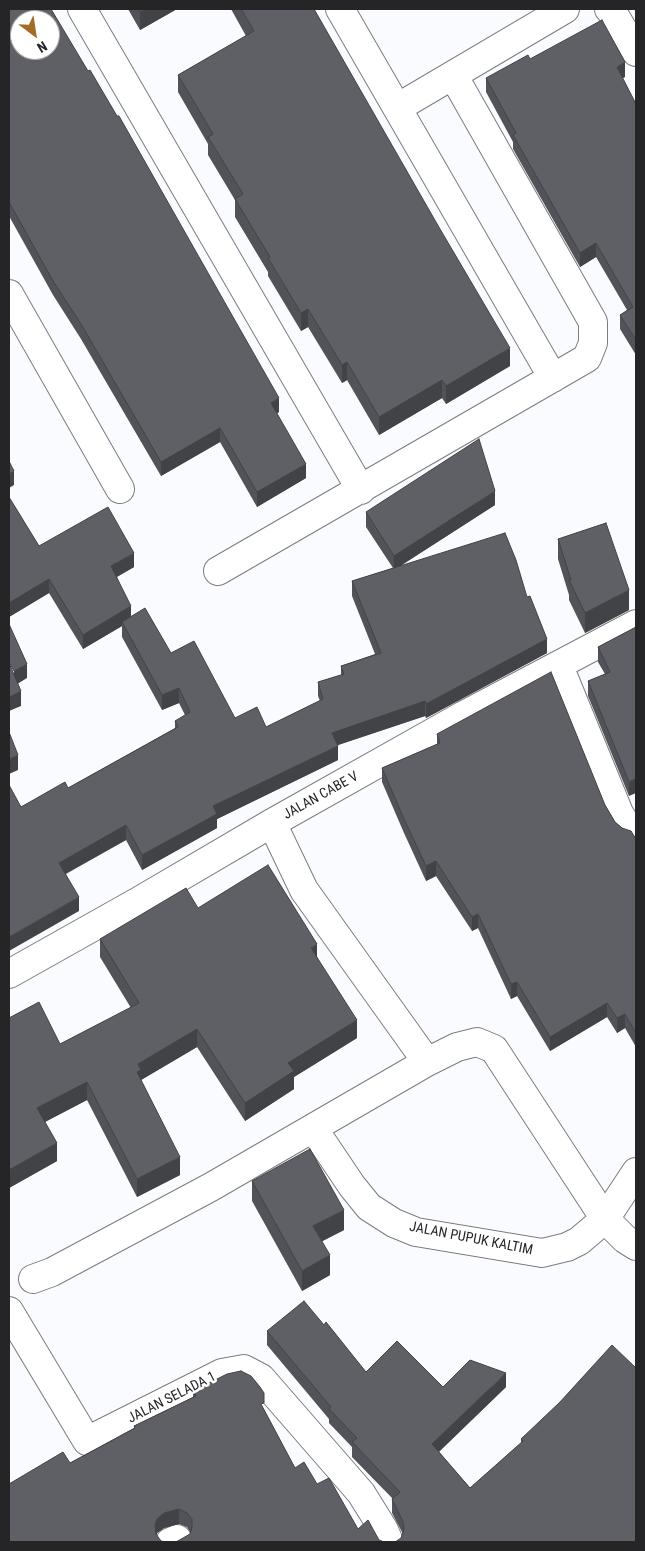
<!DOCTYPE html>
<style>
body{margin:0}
#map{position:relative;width:645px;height:1551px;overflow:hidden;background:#fafbff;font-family:"Roboto Condensed",sans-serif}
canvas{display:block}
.frame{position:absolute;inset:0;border:10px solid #252528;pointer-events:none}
.north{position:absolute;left:10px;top:10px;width:50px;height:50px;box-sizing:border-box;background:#fff;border:1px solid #a8a8a9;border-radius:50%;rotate:149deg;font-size:14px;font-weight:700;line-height:20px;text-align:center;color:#252528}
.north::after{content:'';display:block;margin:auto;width:18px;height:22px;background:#a36b28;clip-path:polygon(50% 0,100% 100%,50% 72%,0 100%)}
</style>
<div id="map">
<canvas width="645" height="1551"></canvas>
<div class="frame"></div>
<div class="north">N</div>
</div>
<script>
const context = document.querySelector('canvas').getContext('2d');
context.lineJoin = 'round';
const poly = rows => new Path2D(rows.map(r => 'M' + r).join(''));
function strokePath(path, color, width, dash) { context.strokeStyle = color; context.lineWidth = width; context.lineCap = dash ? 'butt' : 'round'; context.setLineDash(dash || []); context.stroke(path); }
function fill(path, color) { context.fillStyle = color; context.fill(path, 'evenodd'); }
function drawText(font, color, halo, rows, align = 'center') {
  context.font = font + ' "Roboto Condensed",sans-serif'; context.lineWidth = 5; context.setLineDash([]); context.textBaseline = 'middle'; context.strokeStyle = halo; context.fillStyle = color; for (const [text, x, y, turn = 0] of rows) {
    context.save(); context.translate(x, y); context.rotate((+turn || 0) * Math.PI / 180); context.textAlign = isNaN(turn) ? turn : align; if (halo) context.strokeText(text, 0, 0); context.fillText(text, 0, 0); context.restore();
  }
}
const minor = poly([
 [82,9,361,490],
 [340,9,553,378],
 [609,9,615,16,636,52],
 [397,108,565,9],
 [9,294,120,489],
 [218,571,587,358,593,343,593,322,453,75],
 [559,666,619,813,628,828,636,831],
 [272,823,304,890,427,1062],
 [9,974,139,901,272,823,464,715,636,624],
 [313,1128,352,1186,369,1207,394,1223,416,1232,542,1253,567,1247,579,1241,605,1219,636,1172],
 [33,1279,52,1272,211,1187,427,1062,457,1047,477,1042,494,1049,605,1219,625,1239,636,1246],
 [9,1311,87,1441,222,1373,244,1369,261,1378,361,1493,384,1530,389,1542],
 [170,1542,177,1539]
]);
const wall = poly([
 [9,9,88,71,117,116,279,412,277,413,306,478,257,507,220,442,161,476,81,339,53,295,9,216],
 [128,9,177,9,140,30],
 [231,9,314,9,510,366,446,404,442,398,379,435,347,380,342,383,308,327,301,331,268,276,268,272,235,217,235,200,208,155,208,144,178,92,178,75,246,36],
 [625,77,622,78,636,104,636,355,620,329,620,315,627,310,596,257,580,267,513,149,513,142,486,92,486,78],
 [9,497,39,546,134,567,117,577,131,616,171,653,235,718,266,727,320,701,318,696,318,682,341,675,341,666,375,654,352,596,352,581,393,568,366,527,366,512,495,505,400,566,527,597,547,653,426,718,425,716,338,745,338,760,217,819,217,828,142,870,126,840,66,874,79,911,21,807,68,788,175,728,175,721,185,715,179,703,162,710,122,637,122,626,83,649,49,593,9,617],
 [558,539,629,610,585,633,569,600,569,595,558,559],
 [636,627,629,796,588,696,588,681,605,674,598,662,598,647],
 [437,734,605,805,615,822,636,839,636,1047,625,1028,617,1033,607,1017,550,1051,517,996,511,999,478,928,472,931,436,876,426,881,404,833,382,782,382,768,437,744],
 [198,908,317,957,357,1038,294,1077,294,1089,245,1121,197,1047,141,1080,180,1175,137,1197,87,1100,45,1122,57,1161,9,1188,9,1018,60,1044,131,1008,100,957,100,939],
 [252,1181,344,1230,322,1241,330,1275,302,1291,252,1201],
 [324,1325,366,1372,443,1387,506,1387,439,1452,470,1488,521,1443,521,1439,636,1368,401,1538,403,1534,392,1513,392,1498,352,1457,352,1447,329,1423,329,1419,267,1345,267,1331],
 [193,1391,264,1410,295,1468,317,1484,358,1529,379,1540,190,1534,190,1532,187,1527,179,1524,164,1528,157,1533,157,1535,9,1542,70,1463,134,1428,134,1426,193,1397]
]);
const shadedWall = poly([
 [146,9,177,9,140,30,140,12],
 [625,62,625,77,617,81,617,67],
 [596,243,596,257,580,267,580,253],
 [308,309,308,327,301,331,301,313],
 [510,348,510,366,446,404,446,386],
 [347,362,347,380,342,383,342,365],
 [442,380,442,398,379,435,379,417],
 [279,398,279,412,271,417,271,403],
 [220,428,220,442,161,476,161,462],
 [306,464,306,478,257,507,257,492],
 [14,471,14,485,9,488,9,474],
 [495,491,495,505,394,570,394,556],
 [134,553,134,567,111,580,111,566],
 [49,579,49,593,9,617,9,603],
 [629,590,629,610,585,633,585,613],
 [131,606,131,620,122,622,122,626,83,649,83,635],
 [547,639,547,653,426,718,426,704],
 [27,664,27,678,14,686,14,671],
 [179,688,179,703,162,710,162,695],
 [21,691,21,706,9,711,9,697],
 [425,701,425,716,332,747,332,733],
 [338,746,338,760,217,819,217,828,142,870,142,855,213,806],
 [18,755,18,770,9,774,9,759],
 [636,778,636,793,629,796,629,782],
 [126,825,126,840,59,877,59,863],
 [436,861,436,876,426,881,426,866],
 [79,897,79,911,9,951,9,937],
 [478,914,478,928,472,931,472,917],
 [317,944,317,962,311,948],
 [517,982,517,996,511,999,511,984],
 [607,1003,607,1017,550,1051,550,1037],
 [625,1014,625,1028,617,1033,617,1018],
 [357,1020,357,1038,294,1077,294,1089,245,1121,245,1103,288,1063],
 [197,1029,197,1047,141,1080,137,1072,138,1064],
 [87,1082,87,1100,37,1126,37,1108],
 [57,1143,57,1161,9,1188,9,1170],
 [180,1157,180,1175,137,1197,137,1179],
 [344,1210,344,1230,313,1246,313,1226],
 [330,1255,330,1275,302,1291,302,1271],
 [506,1373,506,1387,432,1458,432,1444],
 [179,1509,179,1524,164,1528,157,1533,155,1540,155,1526,157,1519,164,1513]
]);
const building = poly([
 [9,9,51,9,88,71,90,70,117,116,119,116,279,398,271,403,306,464,257,492,220,428,161,462,81,324,53,281,9,202,9,9],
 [20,20,50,20,50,50,20,50,20,20],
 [139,9,146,9,140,12,139,9],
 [241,9,314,9,440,229,510,348,446,386,442,380,379,417,347,362,342,365,308,309,301,313,268,258,270,257,235,199,243,194,208,137,213,134,178,75,254,31,241,9],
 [602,20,625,62,617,67,636,104,636,340,620,315,633,307,596,243,580,253,513,135,516,133,486,78,528,55,530,59,602,20],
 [479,439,495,491,394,556,366,512,479,439],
 [9,461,14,471,9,474,9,461],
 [9,497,39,546,108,507,134,553,111,566,131,606,83,635,49,579,9,603,9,497],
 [606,523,629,590,585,613,569,580,571,580,558,539,606,523],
 [505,533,516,560,527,597,530,596,547,639,426,704,425,701,332,733,338,746,213,806,217,814,142,855,126,825,59,863,79,897,9,937,9,785,21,807,65,782,68,788,178,727,175,721,190,712,179,688,162,695,122,622,145,608,171,653,194,641,235,718,257,707,266,727,323,699,318,682,344,674,341,666,381,653,352,581,505,533],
 [9,624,27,664,14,671,9,662,9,624],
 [636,627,636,778,629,782,588,681,610,672,598,647,636,627],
 [9,663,21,691,9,697,9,663],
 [551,672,605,805,615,822,622,828,631,831,636,839,636,1033,625,1014,617,1018,607,1003,550,1037,517,982,511,984,478,914,472,917,436,861,426,866,404,819,382,768,440,743,437,734,551,672],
 [9,732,18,755,9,759,9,732],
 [268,865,317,944,311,948,357,1020,288,1063,294,1071,245,1103,197,1029,138,1064,141,1070,137,1072,180,1157,137,1179,87,1082,37,1108,57,1143,9,1170,9,1018,39,1002,60,1044,139,1003,100,939,186,888,198,908,268,865],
 [310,1149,344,1210,313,1226,330,1255,302,1271,252,1181,310,1149],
 [304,1301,324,1325,326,1322,366,1372,397,1341,443,1387,470,1360,506,1373,432,1444,470,1488,523,1441,521,1439,560,1402,612,1345,636,1368,636,1542,395,1542,401,1538,404,1529,403,1522,392,1499,400,1492,352,1442,357,1438,329,1409,331,1407,267,1331,304,1301],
 [241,1371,251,1376,260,1387,264,1393,264,1403,261,1404,295,1468,304,1462,317,1484,329,1478,358,1529,368,1520,379,1540,384,1542,176,1542,190,1534,192,1527,192,1519,187,1513,179,1509,164,1513,157,1519,155,1526,156,1534,161,1541,165,1542,9,1542,9,1484,63,1452,70,1463,135,1428,134,1426,196,1396,193,1391,227,1374,241,1371]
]);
const streetNames = [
 ["JALAN CABE V",321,796,-29],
 ["JALAN PUPUK KALTIM",471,1239,11],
 ["JALAN SELADA 1",172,1398,-27]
];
strokePath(minor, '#7b7c82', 30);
strokePath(minor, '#fff', 28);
fill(wall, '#525358');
fill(shadedWall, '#424347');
fill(building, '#5f6066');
strokePath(building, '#424347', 1);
drawText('14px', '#252528', '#fff', streetNames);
</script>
